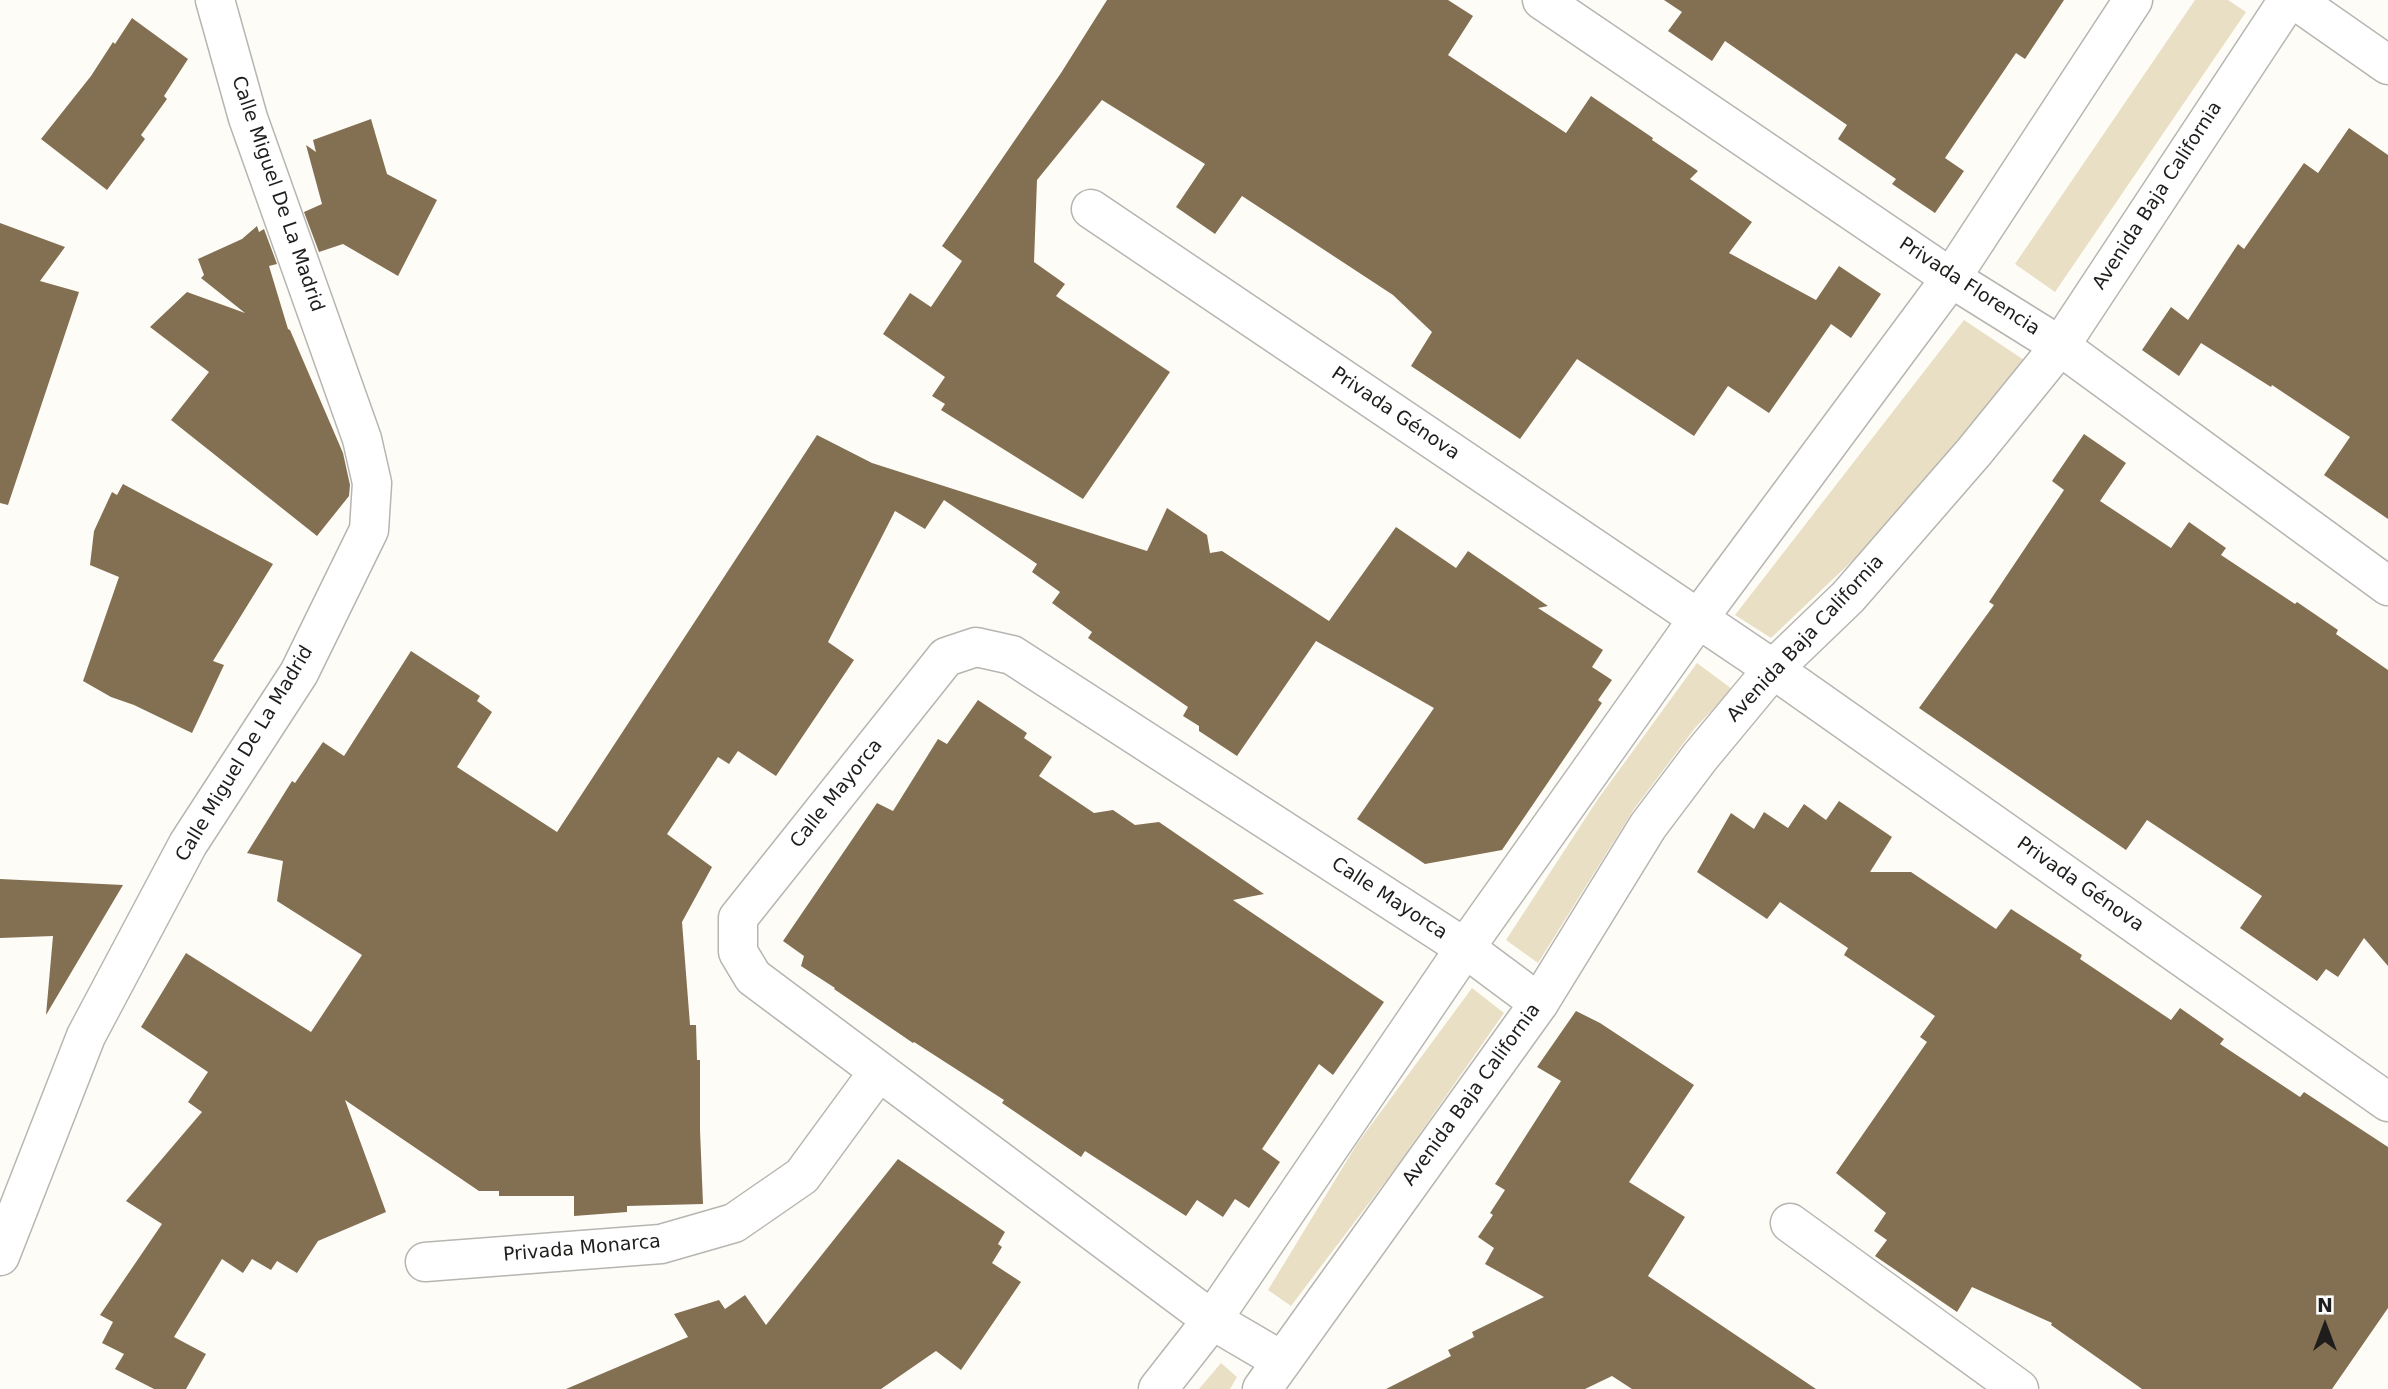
<!DOCTYPE html>
<meta charset="utf-8">
<style>
body{margin:0}
#map{position:relative;width:2388px;height:1389px;overflow:hidden;background:#fefcf7;font-family:"DejaVu Sans",sans-serif}
canvas{display:block}
.north{position:absolute;left:2290px;top:1291px;width:70px;height:70px;-webkit-text-stroke:5px #fff;paint-order:stroke;rotate:0deg;font-size:19px;font-weight:700;line-height:28px;text-align:center;color:#1e1d1b}
.north::after{content:'';display:block;margin:auto;width:24px;height:32px;background:#1e1d1b;clip-path:polygon(50% 0,100% 100%,50% 72%,0 100%)}
</style>
<div id="map">
<canvas width="2388" height="1389"></canvas>
<div class="north">N</div>
</div>
<script>
const context = document.querySelector('canvas').getContext('2d');
context.lineJoin = 'round';
function fill(path, color) { context.fillStyle = color; context.fill(path, 'evenodd'); }
const poly = rows => new Path2D(rows.map(r => 'M' + r).join(''));
function strokePath(path, color, width, dash) { context.strokeStyle = color; context.lineWidth = width; context.lineCap = dash ? 'butt' : 'round'; context.setLineDash(dash || []); context.stroke(path); }
function drawText(font, color, halo, rows, align = 'center') {
  context.font = font + ' "DejaVu Sans",sans-serif'; context.lineWidth = 7; context.setLineDash([]); context.textBaseline = 'middle'; context.strokeStyle = halo; context.fillStyle = color; for (const [text, x, y, turn = 0] of rows) {
    context.save(); context.translate(x, y); context.rotate((+turn || 0) * Math.PI / 180); context.textAlign = isNaN(turn) ? turn : align; if (halo) context.strokeText(text, 0, 0); context.fillText(text, 0, 0); context.restore();
  }
}
const green = poly([
 [2195,0,2228,0,2246,12,2055,292,2015,264],
 [1964,320,2024,360,1891,524,1771,638,1735,615],
 [1697,663,1732,689,1695,728,1634,809,1538,963,1506,940,1598,799],
 [1472,988,1504,1013,1397,1166,1291,1306,1268,1290,1357,1144],
 [1221,1363,1237,1377,1230,1389,1199,1389]
]);
const building = poly([
 [1107,0,1448,0,1473,16,1448,55,1566,133,1591,96,1653,138,1652,140,1698,171,1690,179,1752,222,1729,253,1816,300,1839,266,1881,294,1851,338,1831,324,1769,413,1728,386,1694,436,1577,359,1520,439,1411,366,1432,332,1393,295,1242,196,1215,234,1176,207,1205,164,1102,100,1037,180,1034,262,1065,284,1056,296,1170,372,1083,499,941,410,945,404,932,396,945,377,883,334,910,293,931,307,962,261,942,246,1061,73],
 [1664,0,2064,0,2025,59,2016,53,1945,158,1964,171,1935,213,1892,184,1896,179,1838,139,1847,125,1725,41,1712,61,1668,31,1682,12],
 [132,18,188,59,164,96,167,99,141,135,145,139,107,190,41,139,91,76,113,42,115,44],
 [371,119,387,174,437,200,398,276,343,244,319,252,304,212,322,204,306,145,316,152,313,140],
 [2349,128,2388,155,2388,519,2324,475,2350,437,2272,385,2271,387,2201,343,2179,376,2142,350,2171,307,2188,320,2238,244,2244,249,2304,163,2318,173],
 [0,223,65,247,40,281,79,292,8,505,0,503],
 [257,226,259,232,264,229,277,264,269,266,288,329,290,330,343,453,350,485,349,496,317,536,171,420,209,372,150,327,187,292,245,313,201,278,204,275,198,259,242,239],
 [2084,434,2126,463,2100,501,2171,548,2189,522,2226,548,2221,555,2295,604,2297,602,2338,630,2336,634,2388,670,2388,966,2364,938,2338,977,2326,969,2317,981,2240,928,2262,896,2147,820,2126,850,1919,708,1994,605,1989,602,2064,490,2052,481],
 [817,435,872,463,1147,551,1167,508,1207,535,1210,553,1222,551,1329,621,1396,527,1456,568,1468,551,1548,606,1538,608,1603,650,1592,667,1612,680,1598,700,1602,703,1502,850,1425,864,1357,819,1434,708,1316,641,1237,756,1199,731,1199,726,1183,716,1188,707,1088,638,1092,632,1052,603,1060,592,1032,572,1037,564,944,500,925,529,895,511,828,642,854,660,776,776,738,751,729,764,718,757,667,834,712,867,682,922,690,1025,696,1025,697,1060,700,1060,700,1130,703,1204,627,1206,627,1212,574,1216,574,1196,499,1196,499,1191,479,1191,345,1100,386,1212,318,1241,297,1273,277,1261,271,1270,252,1259,243,1273,222,1259,174,1337,206,1354,186,1389,154,1389,115,1369,124,1354,102,1343,113,1322,100,1315,162,1224,126,1201,202,1112,188,1102,208,1072,141,1027,186,953,311,1032,362,955,277,901,283,861,247,853,292,781,295,783,323,742,344,756,411,651,480,696,477,701,492,712,457,767,557,832],
 [123,484,273,564,213,661,224,665,192,733,134,705,111,697,83,681,119,577,90,565,94,531,112,492,117,495],
 [978,700,1027,733,1024,738,1052,757,1039,776,1094,813,1113,810,1135,825,1159,822,1264,894,1233,900,1384,1002,1333,1075,1319,1064,1262,1149,1280,1162,1249,1208,1235,1199,1223,1217,1197,1200,1186,1216,1085,1151,1081,1157,1002,1103,1004,1100,914,1042,913,1043,834,989,835,988,801,966,804,956,783,941,877,803,893,811,938,739,947,744],
 [1839,801,1892,837,1870,872,1911,872,1996,929,2011,909,2082,955,2080,959,2171,1020,2180,1008,2224,1039,2220,1044,2300,1097,2304,1092,2388,1147,2388,1308,2332,1389,2142,1389,2051,1325,2052,1323,1972,1287,1957,1312,1875,1256,1887,1240,1874,1231,1886,1213,1836,1173,1927,1042,1920,1037,1935,1016,1844,955,1848,948,1780,902,1767,919,1697,872,1731,813,1754,829,1764,812,1788,828,1804,804,1826,820],
 [0,879,123,885,46,1015,53,936,0,938],
 [1576,1011,1600,1023,1694,1085,1629,1182,1685,1217,1648,1276,1816,1389,1632,1389,1612,1376,1585,1389,1386,1389,1451,1356,1448,1350,1474,1337,1472,1332,1544,1297,1485,1264,1494,1248,1478,1237,1493,1215,1490,1213,1505,1190,1495,1184,1561,1081,1537,1067],
 [898,1159,1005,1232,998,1244,1002,1247,992,1263,1021,1282,961,1370,936,1351,881,1389,566,1389,688,1337,674,1314,719,1300,725,1309,745,1295,766,1325]
]);
const minor = poly([
 [1542,0,1951,278,2060,346,2388,586],
 [2295,0,2388,65],
 [1091,209,1773,669,2388,1102],
 [1790,1223,2019,1389],
 [425,1262,661,1244,734,1223,802,1176,879,1071],
 [1282,1361,1212,1320,753,977,738,952,738,918,946,657,976,647,1012,655,1465,948,1539,1003]
]);
const tertiary = poly([
 [0,1256,86,1036,188,844,299,673,369,530,372,483,362,439,248,118,215,0],
 [1158,1389,1212,1320,1465,948,1698,619,1951,278,2133,0],
 [1262,1389,1539,1003,1648,826,1700,757,1773,669,1848,597,1974,452,2060,346,2288,0]
]);
const streetNames = [
 ["Calle Miguel De La Madrid",277,194,71],
 ["Avenida Baja California",2158,196,-57],
 ["Privada Florencia",1969,287,33],
 ["Privada Génova",1395,414,34],
 ["Avenida Baja California",1806,639,-47],
 ["Calle Miguel De La Madrid",245,754,-59],
 ["Calle Mayorca",837,794,-51],
 ["Privada Génova",2080,885,35],
 ["Calle Mayorca",1389,899,33],
 ["Avenida Baja California",1472,1095,-54],
 ["Privada Monarca",582,1249,-5]
];
fill(green, '#e9dfc4');
fill(building, '#837053');
strokePath(minor, '#b7b5b1', 41);
strokePath(tertiary, '#b7b5b1', 41);
strokePath(minor, '#fff', 38);
strokePath(tertiary, '#fff', 38);
drawText('19px', '#1e1d1b', '#fff', streetNames);
</script>
